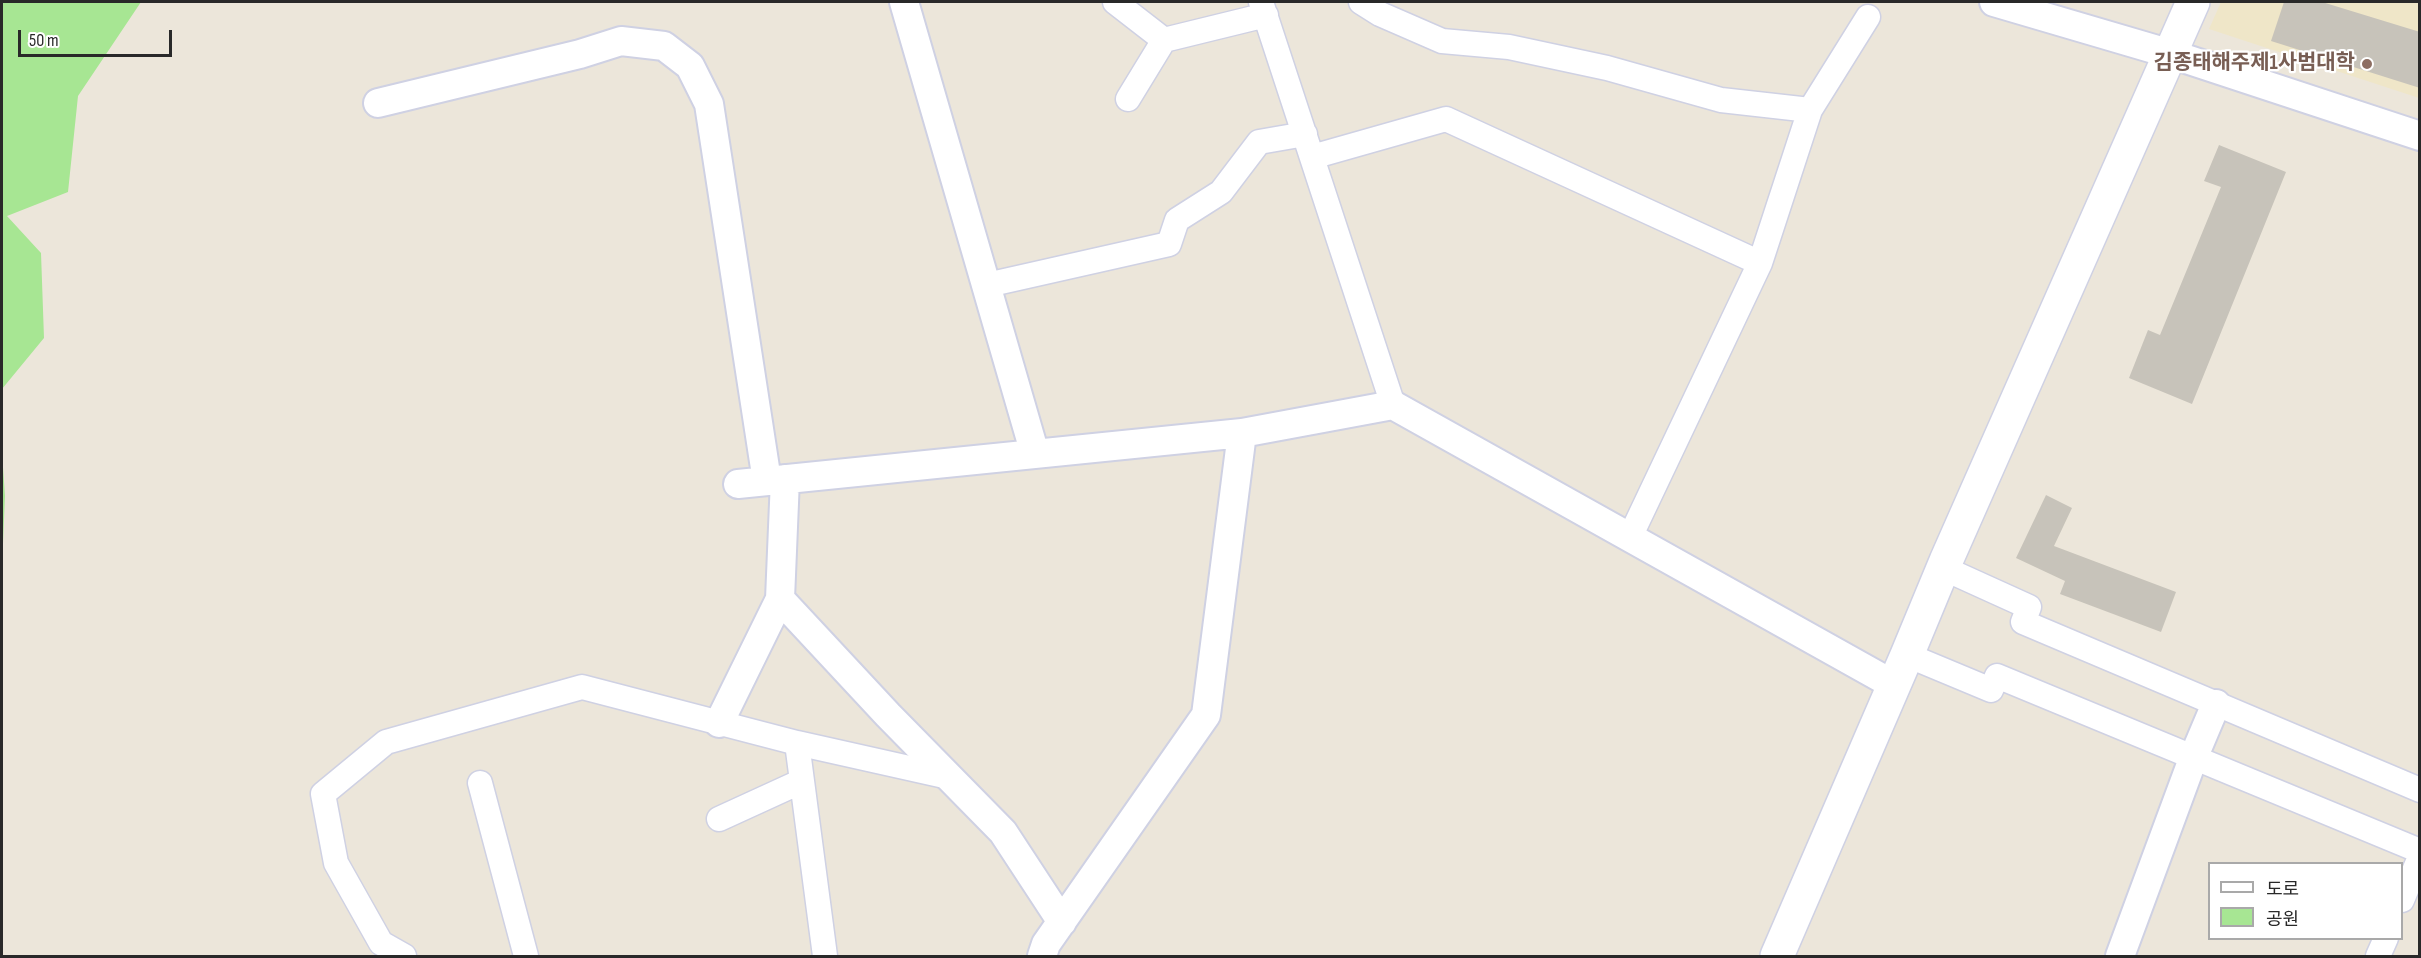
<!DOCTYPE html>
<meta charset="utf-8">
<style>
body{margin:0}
#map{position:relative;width:2421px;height:958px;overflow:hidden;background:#ece6da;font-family:"Sofia Sans Condensed","Noto Sans KR",sans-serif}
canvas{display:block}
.frame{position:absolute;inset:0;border:3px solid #292929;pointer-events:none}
.legend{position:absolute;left:2208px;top:862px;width:195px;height:78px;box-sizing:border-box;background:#fff;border:2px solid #a9a9a9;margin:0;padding:8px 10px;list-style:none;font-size:18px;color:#292929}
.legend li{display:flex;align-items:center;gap:12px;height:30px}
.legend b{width:30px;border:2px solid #a9a9a9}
.scale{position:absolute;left:18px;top:30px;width:154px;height:27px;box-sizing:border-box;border:3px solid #292929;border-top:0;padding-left:8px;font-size:18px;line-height:21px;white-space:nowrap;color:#292929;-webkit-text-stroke:4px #fff;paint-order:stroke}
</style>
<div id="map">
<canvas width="2421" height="958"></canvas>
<div class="frame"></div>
<ul class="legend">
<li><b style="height:8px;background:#fff"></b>도로</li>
<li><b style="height:16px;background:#a7e693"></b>공원</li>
</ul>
<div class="scale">50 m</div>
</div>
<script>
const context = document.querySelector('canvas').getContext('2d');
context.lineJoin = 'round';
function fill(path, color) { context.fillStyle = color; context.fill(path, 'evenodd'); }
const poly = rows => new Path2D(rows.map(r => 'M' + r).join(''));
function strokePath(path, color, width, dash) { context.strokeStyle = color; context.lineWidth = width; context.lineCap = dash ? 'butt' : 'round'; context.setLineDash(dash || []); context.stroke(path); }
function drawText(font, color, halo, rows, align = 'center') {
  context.font = font + ' "Sofia Sans Condensed","Noto Sans KR",sans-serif'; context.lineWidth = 4.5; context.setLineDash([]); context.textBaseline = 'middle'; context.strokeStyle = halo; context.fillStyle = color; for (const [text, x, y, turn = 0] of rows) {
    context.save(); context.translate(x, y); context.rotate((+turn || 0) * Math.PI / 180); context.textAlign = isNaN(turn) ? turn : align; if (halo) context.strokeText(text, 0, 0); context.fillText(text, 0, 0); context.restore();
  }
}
const education = poly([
 [2221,2,2419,2,2419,98,2209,29]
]);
const green = poly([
 [2,2,141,2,78,96,68,192,7,216,41,253,44,338,2,389],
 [2,453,5,496,2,567]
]);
const building = poly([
 [2284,2,2322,2,2420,32,2420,88,2271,41],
 [2219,145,2286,172,2192,404,2129,378,2148,330,2160,335,2221,187,2204,181],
 [2046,495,2072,508,2054,546,2176,592,2161,632,2060,594,2065,581,2016,558]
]);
const minor = poly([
 [1115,2,1164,40],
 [1261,2,1393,405],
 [1361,2,1380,14,1442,41,1509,47,1607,68,1721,100,1810,110],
 [1128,99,1164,40,1266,15],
 [1312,157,1446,119,1760,263],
 [987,285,1169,244,1177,220,1221,192,1259,142,1305,134],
 [1630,537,1760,263,1810,110,1868,17],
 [1943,568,2029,607,2023,622,2420,790],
 [1907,655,1991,690,1997,676,2420,851],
 [480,783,526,956],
 [719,819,802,781],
 [2402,900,2420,857],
 [404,956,381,943,336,863,323,794,386,742,582,687,797,743],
 [825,956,797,743,949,777],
 [2378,956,2386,938]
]);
const tertiary = poly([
 [904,2,1035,454],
 [1994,2,2171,54,2420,136],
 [378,103,580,54,621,41,664,46,690,66,709,104,767,481],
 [785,479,780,599,888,715,1003,832,1062,922],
 [738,484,1242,433],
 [719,723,780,599],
 [1042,956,1046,944,1206,715,1242,433,1393,405,1894,685],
 [2120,956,2194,756,2216,704]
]);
const secondary = poly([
 [1777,956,1907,655,1946,561,2193,2]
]);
const markers = [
 [2367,64,6,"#8d6e63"]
];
const educationNames = [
 ["김종태해주제1사범대학",2355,64]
];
fill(education, '#efe6c8');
fill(green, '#a7e693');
fill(building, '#c7c3ba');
strokePath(minor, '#cfd1e3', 27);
strokePath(tertiary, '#cfd1e3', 32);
strokePath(secondary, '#cfd1e3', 36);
strokePath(minor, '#fff', 24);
strokePath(tertiary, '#fff', 28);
strokePath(secondary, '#fff', 33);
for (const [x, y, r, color] of markers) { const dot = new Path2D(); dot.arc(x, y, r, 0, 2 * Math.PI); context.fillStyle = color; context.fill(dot); strokePath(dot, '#fff', 2); }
drawText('bold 21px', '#785e54', '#fff', educationNames, 'right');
</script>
